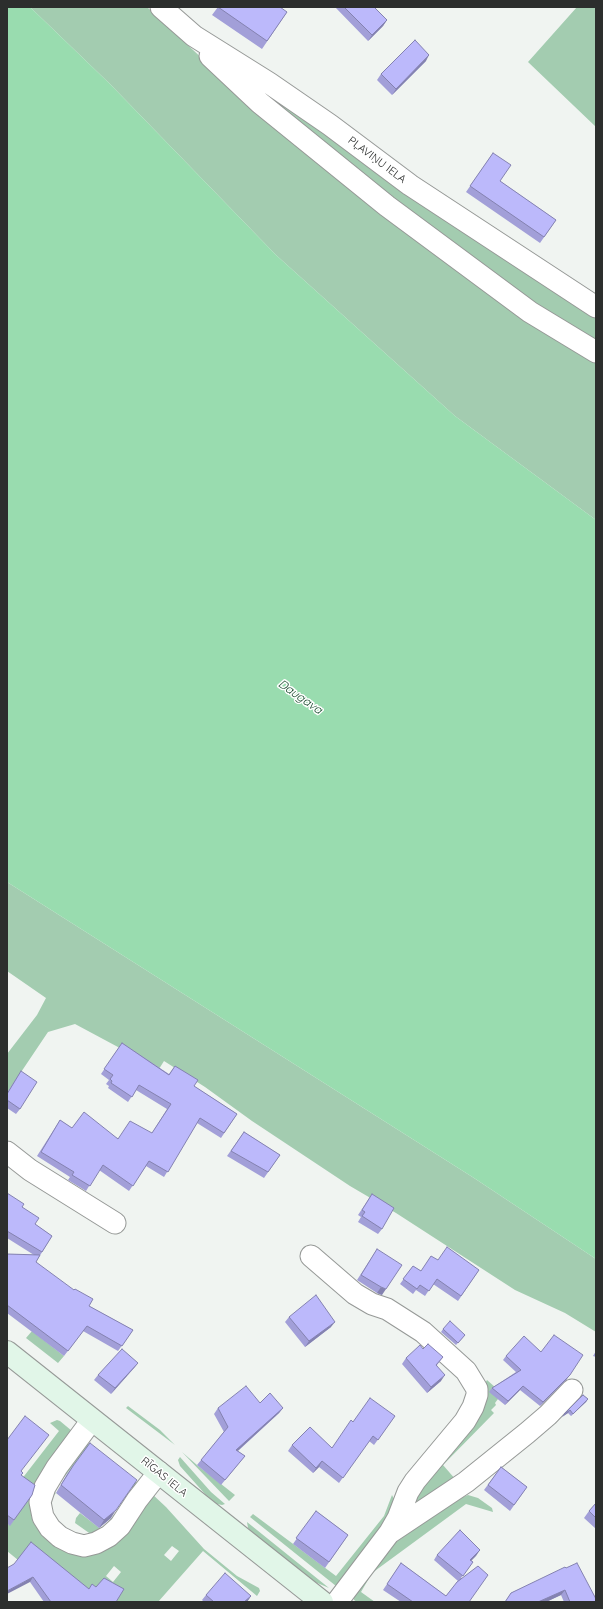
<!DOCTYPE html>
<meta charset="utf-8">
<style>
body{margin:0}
#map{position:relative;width:603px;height:1609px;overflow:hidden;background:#f0f4f1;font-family:Quicksand,sans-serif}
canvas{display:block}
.frame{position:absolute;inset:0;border:8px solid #2c2e2d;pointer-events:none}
</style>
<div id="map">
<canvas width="603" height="1609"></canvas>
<div class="frame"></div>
</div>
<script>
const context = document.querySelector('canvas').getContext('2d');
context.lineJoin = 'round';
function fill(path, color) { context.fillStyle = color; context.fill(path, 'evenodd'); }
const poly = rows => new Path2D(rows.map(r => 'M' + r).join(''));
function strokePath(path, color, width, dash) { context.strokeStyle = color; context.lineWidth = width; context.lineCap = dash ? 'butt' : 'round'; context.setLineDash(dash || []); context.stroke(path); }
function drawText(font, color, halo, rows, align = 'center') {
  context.font = font + ' Quicksand,sans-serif'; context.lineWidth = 3; context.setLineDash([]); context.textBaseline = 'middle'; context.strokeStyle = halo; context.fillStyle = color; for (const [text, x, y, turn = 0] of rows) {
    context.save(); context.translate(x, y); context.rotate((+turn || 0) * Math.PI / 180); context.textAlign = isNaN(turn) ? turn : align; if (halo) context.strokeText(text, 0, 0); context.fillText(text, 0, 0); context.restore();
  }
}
const green = poly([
 [30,7,147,7,238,92,596,358,596,520,455,416,276,255,110,84],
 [577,7,596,7,596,127,528,62],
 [257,82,596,317,596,346,521,299,247,83],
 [7,882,474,1178,596,1259,596,1332,565,1313,515,1290,396,1213,350,1186,252,1121,205,1087,164,1061,159,1069,75,1024,48,1032,7,1093,7,1054,37,1015,46,998,7,971],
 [32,1331,64,1356,58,1363,26,1338],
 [487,1380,496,1388,498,1399,495,1403,496,1405,491,1410,494,1413,443,1465,456,1480,473,1471,417,1504,414,1502],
 [128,1406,160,1430,175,1445,126,1408],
 [57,1420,60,1421,72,1431,32,1505,31,1514,33,1522,39,1531,49,1540,77,1552,151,1493,166,1507,204,1549,237,1576,259,1588,260,1591,257,1596,203,1551,158,1602,116,1602,18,1560,7,1551,7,1523,10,1525,28,1500,14,1489,59,1431,50,1423],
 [172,1546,179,1551,171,1561,164,1555],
 [114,1566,121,1572,113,1582,106,1576],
 [85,1441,141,1486,113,1524,108,1530,95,1535,92,1535,75,1523,76,1518,80,1513,102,1530,134,1490,85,1451,53,1491,56,1493,52,1497,50,1491,53,1483,74,1450,78,1444],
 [182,1452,197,1465,235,1495,229,1501],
 [180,1457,211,1492,225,1504,222,1505,217,1504,205,1494,180,1466,178,1460],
 [392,1495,394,1499,392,1516,340,1583,336,1586,250,1517,253,1514,336,1576,384,1516],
 [468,1495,478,1498,492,1508,493,1512,466,1504,372,1573,361,1592,375,1602,357,1602,354,1600,354,1597,386,1551,396,1542,456,1500],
 [247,1522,329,1588,315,1582,251,1531,248,1528]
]);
const water = poly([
 [7,7,30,7,110,84,276,255,455,416,596,520,596,1259,474,1178,7,882]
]);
const street = poly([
 [161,7,194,36,269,83,330,125,410,185,596,307],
 [210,56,260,103,387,206,530,312,596,352],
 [7,1152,30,1170,115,1223],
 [311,1256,355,1294,372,1304,387,1309,423,1332,466,1371,477,1389,477,1395,473,1407,465,1421,415,1481,408,1492,398,1518,390,1532,337,1602],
 [92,1420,57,1467,45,1487,40,1502,43,1517,50,1528,60,1537,72,1543,84,1546,96,1543,109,1536,120,1526,137,1500,159,1472],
 [391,1532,466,1482,527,1433,548,1415,572,1390]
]);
const secondary = poly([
 [7,1352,322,1602]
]);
const wall = poly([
 [218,7,287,12,262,49,212,15],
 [335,7,374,7,387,20,383,26,368,41],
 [426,61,392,95,377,80,381,74],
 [493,153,500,181,556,220,540,243,466,192],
 [122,1043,169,1074,175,1066,194,1086,237,1114,221,1138,197,1123,164,1177,146,1166,129,1191,99,1170,86,1191,68,1180,70,1177,37,1156,60,1120,72,1128,118,1138,152,1133,167,1109,136,1090,128,1102,108,1088,109,1086,106,1084,109,1080,101,1074],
 [21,1071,20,1109,16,1114,7,1108,7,1093],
 [244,1132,280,1155,264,1178,227,1156],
 [7,1193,22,1207,35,1224,52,1236,36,1262,89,1306,133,1330,118,1351,83,1331,64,1356,7,1313,7,1254,34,1255,7,1238],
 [372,1194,382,1229,378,1234,358,1222,361,1217,358,1215],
 [377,1249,382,1295,377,1293,357,1280],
 [438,1260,479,1270,458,1301,433,1284,425,1296,416,1290,413,1294,400,1284,413,1266,421,1271],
 [289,1317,331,1327,305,1347,285,1322],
 [443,1329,465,1335,456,1345,441,1332],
 [423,1349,443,1357,437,1365,441,1381,427,1393,402,1364,406,1358],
 [596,1351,596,1357,593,1356],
 [506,1356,567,1379,540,1406,520,1390,505,1405,489,1392,492,1388,516,1372,503,1360],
 [138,1363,134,1368,111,1394,94,1380,98,1375],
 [583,1395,588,1399,586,1402,571,1416,568,1413,562,1417],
 [260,1403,283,1408,279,1413,238,1451,245,1456,221,1485,197,1465,224,1432,214,1414,218,1408],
 [395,1416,374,1445,369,1441,339,1483,319,1467,313,1473,288,1451,292,1445,332,1448,353,1422],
 [7,1440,21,1471,21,1475,32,1495,10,1526,7,1523],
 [73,1466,111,1518,99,1528,56,1493,67,1474],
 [501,1467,527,1487,510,1511,484,1490],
 [596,1503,596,1529,584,1518,589,1511],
 [316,1511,348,1535,325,1568,293,1544],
 [480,1550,471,1560,473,1562,461,1578,469,1602,401,1602,383,1590,401,1563,446,1596,458,1581,434,1560,437,1555],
 [7,1568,89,1589,116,1602,44,1602,30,1582],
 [566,1568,596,1602,564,1602,561,1595,546,1602,505,1602,511,1593],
 [206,1595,251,1596,247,1602,204,1602,202,1600]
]);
const shadedWall = poly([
 [387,20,383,26,368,41,372,35],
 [429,55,426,61,392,95,396,89],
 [381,1287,386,1289,382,1295,377,1293],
 [335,1322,331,1327,305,1347,309,1341],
 [138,1363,134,1368,111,1394,115,1388],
 [445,1375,441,1381,427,1393,431,1387],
 [570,1375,567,1379,540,1406,543,1402],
 [523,1386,520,1390,505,1405,508,1401],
 [588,1399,586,1402,571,1416],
 [283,1408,279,1413,233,1455,236,1450],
 [570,1410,568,1413,562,1417,564,1414],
 [322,1461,319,1467,313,1473,316,1468],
 [116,1510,111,1518,99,1528,104,1520],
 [480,1550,476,1556,467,1565,470,1560],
 [33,1577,30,1582,7,1594,7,1591],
 [565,1590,561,1595,546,1602,538,1602],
 [251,1596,247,1602,244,1602]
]);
const building = poly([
 [218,7,280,7,287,12,267,41,218,7],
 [344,7,374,7,387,20,372,35,344,7],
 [415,40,429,55,396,89,381,74,415,40],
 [493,153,511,165,500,181,556,220,544,237,470,186,493,153],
 [122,1043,169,1075,175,1066,198,1080,194,1086,237,1114,224,1133,200,1118,168,1172,149,1161,133,1186,103,1165,90,1186,72,1175,74,1172,41,1152,60,1120,72,1128,84,1112,118,1139,130,1121,152,1133,171,1104,139,1085,132,1097,111,1083,112,1081,110,1079,113,1075,104,1069,122,1043],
 [21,1071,37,1082,20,1109,7,1100,7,1094,21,1071],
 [244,1132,280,1155,268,1172,231,1151,244,1132],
 [7,1193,24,1204,22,1207,39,1218,35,1224,52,1236,42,1252,7,1231,7,1193],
 [372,1194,394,1208,382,1229,362,1216,365,1212,362,1210,372,1194],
 [447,1247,479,1270,461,1296,437,1279,429,1291,420,1285,417,1289,403,1279,413,1266,421,1271,431,1256,438,1260,447,1247],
 [377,1249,402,1265,386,1289,381,1287,361,1275,377,1249],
 [7,1254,40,1255,36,1262,74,1290,75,1289,93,1299,89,1306,133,1330,122,1346,87,1326,68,1351,7,1305,7,1254],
 [316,1295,335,1322,309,1341,289,1317,316,1295],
 [450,1321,465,1335,458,1343,443,1329,450,1321],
 [554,1335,583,1355,570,1375,543,1402,523,1386,508,1401,492,1388,521,1370,506,1356,524,1336,541,1352,554,1335],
 [428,1344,443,1357,436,1365,445,1375,431,1387,406,1358,420,1345,423,1349,428,1344],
 [122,1349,138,1363,115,1388,98,1375,122,1349],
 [246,1386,260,1403,270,1393,283,1408,236,1450,245,1456,225,1480,201,1460,228,1427,218,1408,246,1386],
 [583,1395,588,1399,573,1414,570,1410,564,1414,583,1395],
 [370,1398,395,1416,378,1440,373,1436,343,1478,322,1461,316,1468,292,1445,310,1427,332,1448,351,1420,353,1422,370,1398],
 [25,1416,49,1435,21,1471,23,1473,21,1475,35,1485,32,1495,14,1520,7,1515,7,1440,25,1416],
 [90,1443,137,1480,116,1510,104,1520,61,1485,73,1466,90,1443],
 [501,1467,527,1487,514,1505,488,1485,501,1467],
 [596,1503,596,1518,589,1511,596,1503],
 [316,1511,348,1535,329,1562,296,1538,316,1511],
 [460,1530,480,1550,470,1560,473,1562,463,1576,437,1555,460,1530],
 [31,1542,89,1589,92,1584,96,1587,104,1578,124,1589,116,1602,51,1602,33,1577,7,1591,7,1568,14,1564,31,1542],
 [401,1563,446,1596,457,1582,478,1566,488,1575,469,1602,413,1602,387,1584,401,1563],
 [577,1563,596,1599,596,1602,570,1602,565,1590,538,1602,505,1602,511,1593,565,1567,566,1568,577,1563],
 [225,1573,251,1596,244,1602,214,1602,206,1595,225,1573]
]);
const streetNames = [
 ["PĻAVIŅU IELA",377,160,37],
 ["RĪGAS IELA",164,1477,39]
];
const waterNames = [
 ["Daugava",300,697,35]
];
fill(green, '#a3ccb0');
fill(water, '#99dcaf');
strokePath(street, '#969997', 23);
strokePath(secondary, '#969997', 24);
strokePath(street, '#fff', 21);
strokePath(secondary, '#e1f6e8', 22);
fill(wall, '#a29fd8');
fill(shadedWall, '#8482b0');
fill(building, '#bcb9fb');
strokePath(building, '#8482b0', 1);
drawText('11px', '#2c2e2d', '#fff', streetNames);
drawText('italic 12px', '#144629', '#fff', waterNames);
</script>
